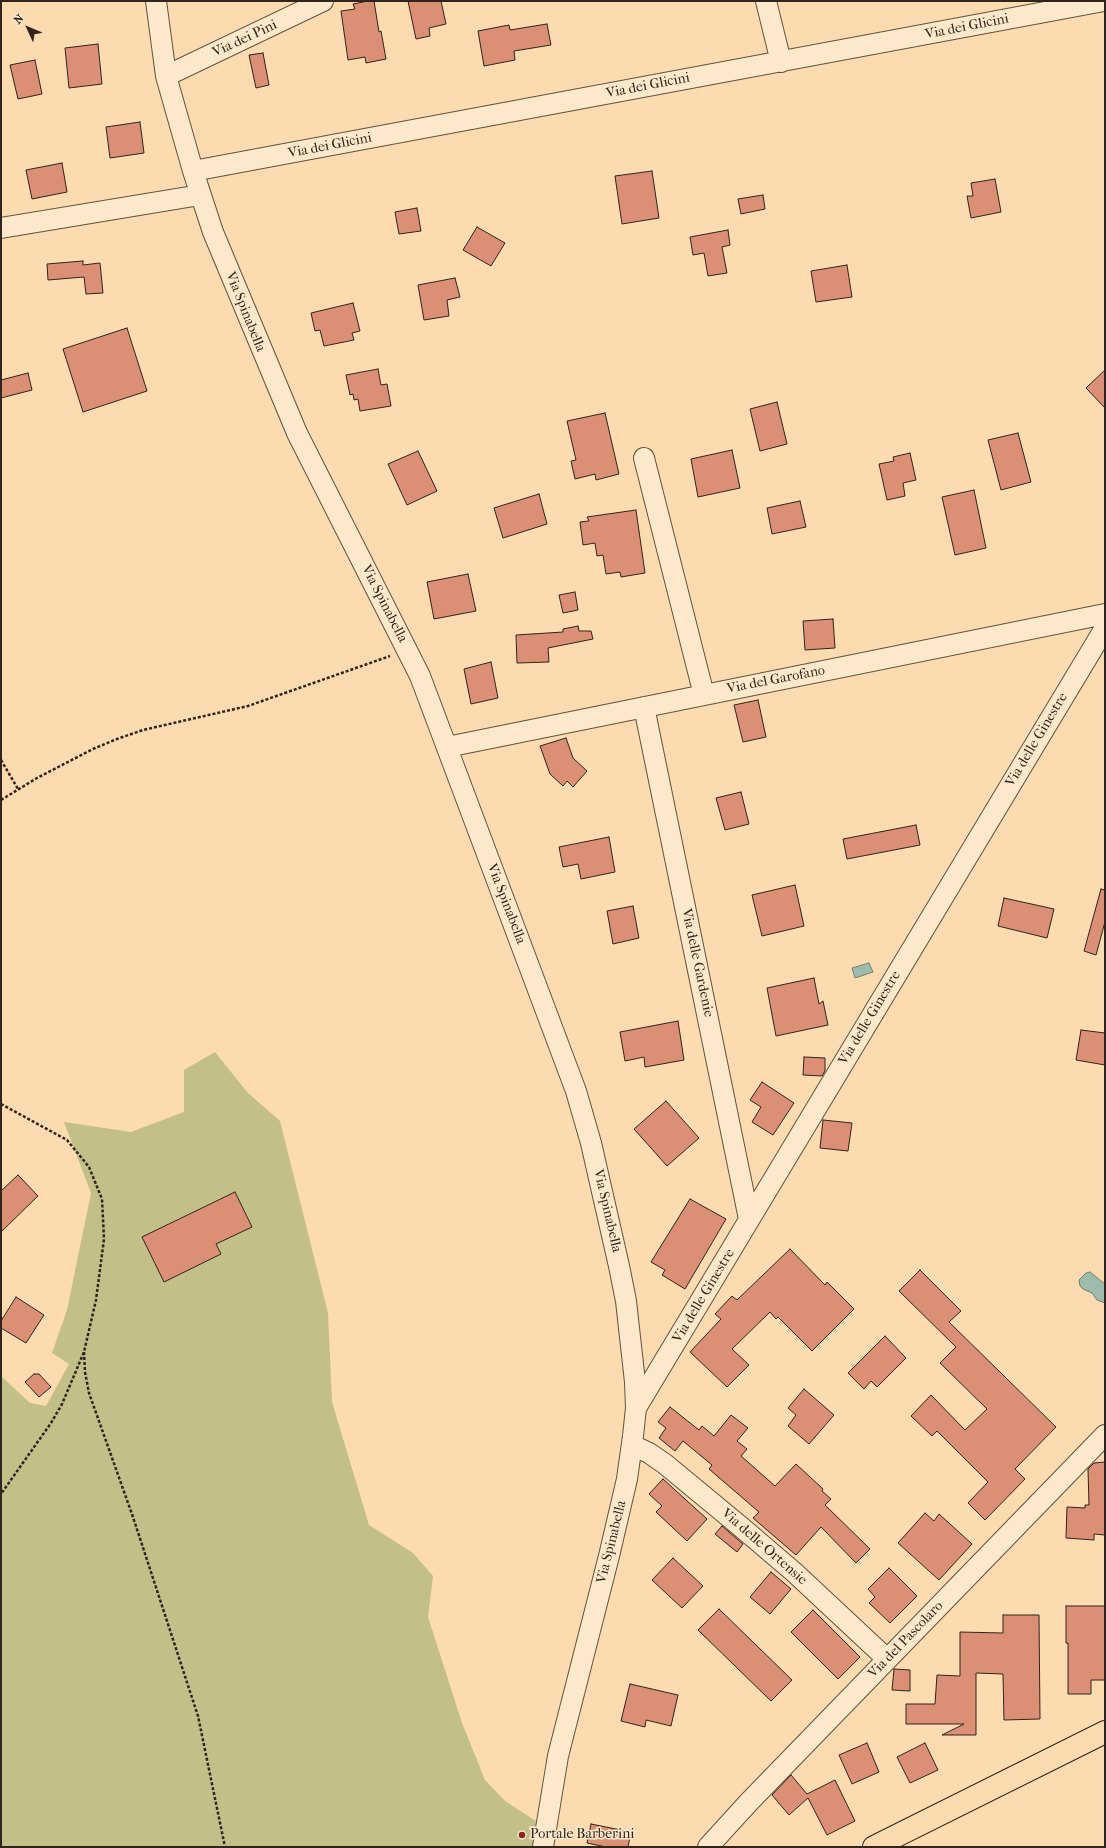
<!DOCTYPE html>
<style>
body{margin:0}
#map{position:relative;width:1106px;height:1848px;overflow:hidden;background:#fbdbaf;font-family:"IM FELL French Canon",serif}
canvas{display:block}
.frame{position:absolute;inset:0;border:2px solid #30241c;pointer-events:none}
.north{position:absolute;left:8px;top:8px;width:40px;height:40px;-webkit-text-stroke:3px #fce8cb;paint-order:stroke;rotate:314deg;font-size:11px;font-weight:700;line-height:16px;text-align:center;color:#30241c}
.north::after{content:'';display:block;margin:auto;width:14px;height:18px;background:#30241c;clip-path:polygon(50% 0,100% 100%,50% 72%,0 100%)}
</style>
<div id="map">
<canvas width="1106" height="1848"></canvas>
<div class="frame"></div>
<div class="north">N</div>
</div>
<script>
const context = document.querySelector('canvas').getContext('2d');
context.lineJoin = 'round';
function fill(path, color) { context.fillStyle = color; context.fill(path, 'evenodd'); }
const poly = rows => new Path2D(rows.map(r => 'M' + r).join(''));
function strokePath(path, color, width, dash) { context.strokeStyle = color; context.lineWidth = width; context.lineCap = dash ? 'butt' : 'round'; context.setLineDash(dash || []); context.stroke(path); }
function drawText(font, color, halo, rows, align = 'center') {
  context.font = font + ' "IM FELL French Canon",serif'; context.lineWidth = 3; context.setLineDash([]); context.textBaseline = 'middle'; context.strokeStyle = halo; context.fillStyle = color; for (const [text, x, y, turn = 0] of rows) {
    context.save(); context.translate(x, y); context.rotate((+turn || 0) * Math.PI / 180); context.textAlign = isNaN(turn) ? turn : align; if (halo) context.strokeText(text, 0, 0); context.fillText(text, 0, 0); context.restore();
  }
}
const green = poly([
 [215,1052,247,1092,280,1121,328,1313,332,1402,369,1525,413,1553,433,1576,428,1617,462,1723,485,1780,505,1801,536,1821,534,1847,1,1847,1,1376,30,1403,46,1406,69,1364,52,1353,67,1310,91,1193,64,1122,131,1132,184,1112,184,1070]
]);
const water = poly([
 [869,963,873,972,855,978,852,968,869,963],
 [1090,1272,1105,1284,1105,1303,1097,1300,1092,1293,1083,1289,1080,1286,1079,1280,1086,1273,1090,1272]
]);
const building = poly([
 [368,1,374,1,379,32,381,31,386,59,366,63,365,57,348,60,341,11,355,9,353,4,368,1],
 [408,1,441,1,446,24,429,28,430,36,416,39,408,1],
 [547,24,551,45,514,51,515,60,484,66,478,31,509,25,510,30,547,24],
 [98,44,102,84,69,88,65,48,98,44],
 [263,53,269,85,256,88,249,55,263,53],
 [35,60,42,94,18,99,10,65,35,60],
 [140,122,144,153,110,158,106,127,140,122],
 [62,163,67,192,32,199,26,170,62,163],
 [652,171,659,218,622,224,615,176,652,171],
 [995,179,1001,212,971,218,967,196,973,196,971,183,995,179],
 [763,195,765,209,741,214,738,199,763,195],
 [417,208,421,231,399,234,395,212,417,208],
 [477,227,505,243,491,266,463,250,477,227],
 [728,230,730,245,722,247,727,273,708,276,704,253,693,255,690,237,728,230],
 [83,261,83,265,100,263,103,293,86,294,84,277,48,280,47,264,83,261],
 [847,265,852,297,816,302,811,271,847,265],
 [455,278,460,297,447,300,449,316,424,320,418,285,455,278],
 [353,303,360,331,352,333,354,340,324,346,320,330,315,331,311,313,353,303],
 [127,328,147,391,83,412,63,349,127,328],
 [378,369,381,385,387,384,391,406,360,411,358,399,354,400,353,394,350,395,346,375,378,369],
 [1105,370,1105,408,1086,388,1105,370],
 [28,373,32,390,1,398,1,380,28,373],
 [777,402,787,444,760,451,750,409,777,402],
 [605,413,619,474,596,480,595,474,575,479,571,461,576,460,567,421,605,413],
 [1018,433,1031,482,1001,490,988,440,1018,433],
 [732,450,740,488,698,497,691,459,732,450],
 [418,451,437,491,407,505,388,464,418,451],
 [910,453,916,480,903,483,905,496,887,500,879,464,894,461,893,457,910,453],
 [974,490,986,548,955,555,942,497,974,490],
 [539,494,547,524,503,538,494,508,539,494],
 [800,501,806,527,772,534,767,508,800,501],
 [636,510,645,573,621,577,620,572,606,574,603,555,597,556,595,543,583,545,580,522,589,521,587,517,636,510],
 [468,574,476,611,434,619,427,582,468,574],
 [575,592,578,610,563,613,559,595,575,592],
 [833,619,835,648,805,650,803,621,833,619],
 [578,626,579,631,591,631,593,639,548,648,549,662,517,663,516,635,563,632,563,629,578,626],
 [491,662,498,698,471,704,464,669,491,662],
 [758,700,766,737,743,742,734,705,758,700],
 [566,738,573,758,587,771,573,787,567,781,563,786,550,774,540,746,566,738],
 [741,792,749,824,725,830,716,798,741,792],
 [916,825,920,845,847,859,843,839,916,825],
 [609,837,615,872,581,879,578,864,563,867,559,847,609,837],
 [795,885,804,926,762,936,752,895,795,885],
 [1101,889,1105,890,1105,922,1096,955,1084,951,1101,889],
 [1004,898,1054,909,1047,938,998,926,1004,898],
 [633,906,639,938,613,944,607,911,633,906],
 [814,978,819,1004,823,1001,828,1025,776,1036,767,988,814,978],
 [678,1021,684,1060,645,1067,644,1057,625,1061,620,1032,678,1021],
 [1081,1030,1105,1033,1105,1065,1076,1060,1081,1030],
 [804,1057,825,1058,825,1071,822,1076,803,1075,804,1057],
 [762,1082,794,1103,773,1135,752,1122,761,1107,750,1100,762,1082],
 [666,1101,699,1138,667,1166,634,1129,666,1101],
 [823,1120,852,1123,848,1151,820,1148,823,1120],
 [18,1175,38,1196,1,1232,1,1191,18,1175],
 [235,1192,252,1227,216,1244,221,1254,164,1282,142,1237,235,1192],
 [690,1199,726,1219,685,1289,662,1275,665,1270,651,1262,690,1199],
 [790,1249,825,1285,827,1282,854,1309,812,1351,778,1317,776,1319,770,1312,732,1349,749,1365,727,1387,690,1352,721,1319,715,1314,732,1296,737,1300,790,1249],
 [920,1270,961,1311,949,1322,1056,1427,1015,1469,1025,1479,985,1520,968,1503,988,1482,937,1431,932,1436,911,1416,931,1395,965,1430,987,1409,940,1363,956,1347,899,1291,920,1270],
 [16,1297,44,1315,26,1343,1,1328,1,1321,16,1297],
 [885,1336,906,1358,877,1387,871,1381,864,1389,848,1373,885,1336],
 [34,1374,39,1374,51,1387,39,1397,25,1382,34,1374],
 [804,1389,834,1415,809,1444,788,1426,796,1415,788,1408,804,1389],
 [670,1407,699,1430,702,1426,714,1436,731,1415,748,1428,737,1441,747,1449,741,1456,775,1486,796,1464,823,1489,822,1491,831,1499,825,1505,870,1549,856,1563,821,1527,796,1555,753,1518,759,1512,709,1469,712,1465,683,1441,675,1451,659,1438,666,1428,658,1422,670,1407],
 [1105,1462,1105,1535,1094,1534,1094,1540,1066,1538,1067,1507,1085,1508,1085,1505,1089,1505,1088,1469,1094,1463,1105,1462],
 [663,1479,707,1519,687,1541,656,1512,662,1506,649,1494,663,1479],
 [925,1513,934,1521,939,1514,972,1544,939,1580,898,1543,925,1513],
 [722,1526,743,1544,737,1552,715,1534,722,1526],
 [673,1558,703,1586,682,1608,652,1580,673,1558],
 [889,1568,917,1596,890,1623,869,1603,875,1597,868,1589,889,1568],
 [771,1572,791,1589,770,1614,750,1597,771,1572],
 [1066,1606,1105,1606,1105,1680,1091,1680,1091,1694,1068,1694,1068,1643,1066,1643,1066,1606],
 [719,1609,792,1680,771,1701,698,1630,719,1609],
 [813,1610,860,1657,838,1679,791,1632,813,1610],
 [1003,1615,1039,1615,1040,1719,1004,1720,1003,1674,976,1673,976,1735,942,1735,964,1724,906,1724,906,1704,935,1704,937,1675,960,1676,960,1632,1003,1633,1003,1615],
 [894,1669,910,1670,910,1691,892,1690,894,1669],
 [630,1684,678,1695,671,1726,646,1720,645,1727,621,1721,630,1684],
 [867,1743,879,1772,852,1784,839,1755,867,1743],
 [925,1743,938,1770,910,1783,897,1757,925,1743],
 [791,1775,807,1794,835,1780,855,1821,827,1835,808,1798,789,1815,772,1795,791,1775],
 [591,1824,631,1832,628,1847,606,1847,587,1843,591,1824]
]);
const path = poly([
 [1,760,18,789],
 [1,800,37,778,93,749,117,739,143,730,248,706,390,656],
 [1,1104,67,1140,89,1167,102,1199,104,1239,96,1300,84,1352,62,1404,51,1423,1,1494],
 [84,1352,85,1372,89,1393,133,1517,198,1716,225,1847]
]);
const minor = poly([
 [156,1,166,76,193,171,213,232,297,433,420,676,576,1091,591,1143,619,1266,626,1301,635,1382,636,1408,633,1436,627,1479,609,1556,558,1756,543,1847],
 [766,1,781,62],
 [166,76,323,1],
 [193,171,1104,1],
 [1,228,200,195],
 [644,458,704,695],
 [644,707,749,1219],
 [447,747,1105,614],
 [636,1408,1105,628],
 [632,1445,649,1453,665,1464,740,1526,795,1573,887,1659],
 [708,1847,749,1802,1105,1435]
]);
const major = poly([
 [874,1847,1105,1732]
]);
const markers = [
 [522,1835,4,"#8f2418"]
];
const streetNames = [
 ["Via dei Glicini",967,27,-11],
 ["Via dei Pini",245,39,-25],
 ["Via dei Glicini",648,86,-11],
 ["Via dei Glicini",330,146,-11],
 ["Via Spinabella",245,312,68],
 ["Via Spinabella",384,604,63],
 ["Via del Garofano",776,680,-11],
 ["Via delle Ginestre",1037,740,-59],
 ["Via Spinabella",506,904,69],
 ["Via delle Gardenie",697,963,78],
 ["Via delle Ginestre",870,1018,-59],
 ["Via Spinabella",607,1211,77],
 ["Via delle Ginestre",704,1296,-59],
 ["Via Spinabella",612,1542,-76],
 ["Via delle Ortensie",764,1547,41],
 ["Via del Pascolaro",906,1640,-46]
];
const poiNames = [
 ["Portale Barberini",530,1835]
];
fill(green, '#c2bf88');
fill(water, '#9fbbac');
strokePath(water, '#737f72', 1);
fill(building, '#db8f75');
strokePath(building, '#30241c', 1);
strokePath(minor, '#635241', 22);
strokePath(major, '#30241c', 24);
strokePath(path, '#30241c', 2.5, [3, 2]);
strokePath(minor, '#fce8cb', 20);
strokePath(major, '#fbdbaf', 22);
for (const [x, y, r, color] of markers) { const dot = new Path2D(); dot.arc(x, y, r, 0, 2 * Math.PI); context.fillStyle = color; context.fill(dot); strokePath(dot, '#fce8cb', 1.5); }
drawText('14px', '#30241c', '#fce8cb', streetNames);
drawText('14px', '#30241c', '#fce8cb', poiNames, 'left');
</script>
